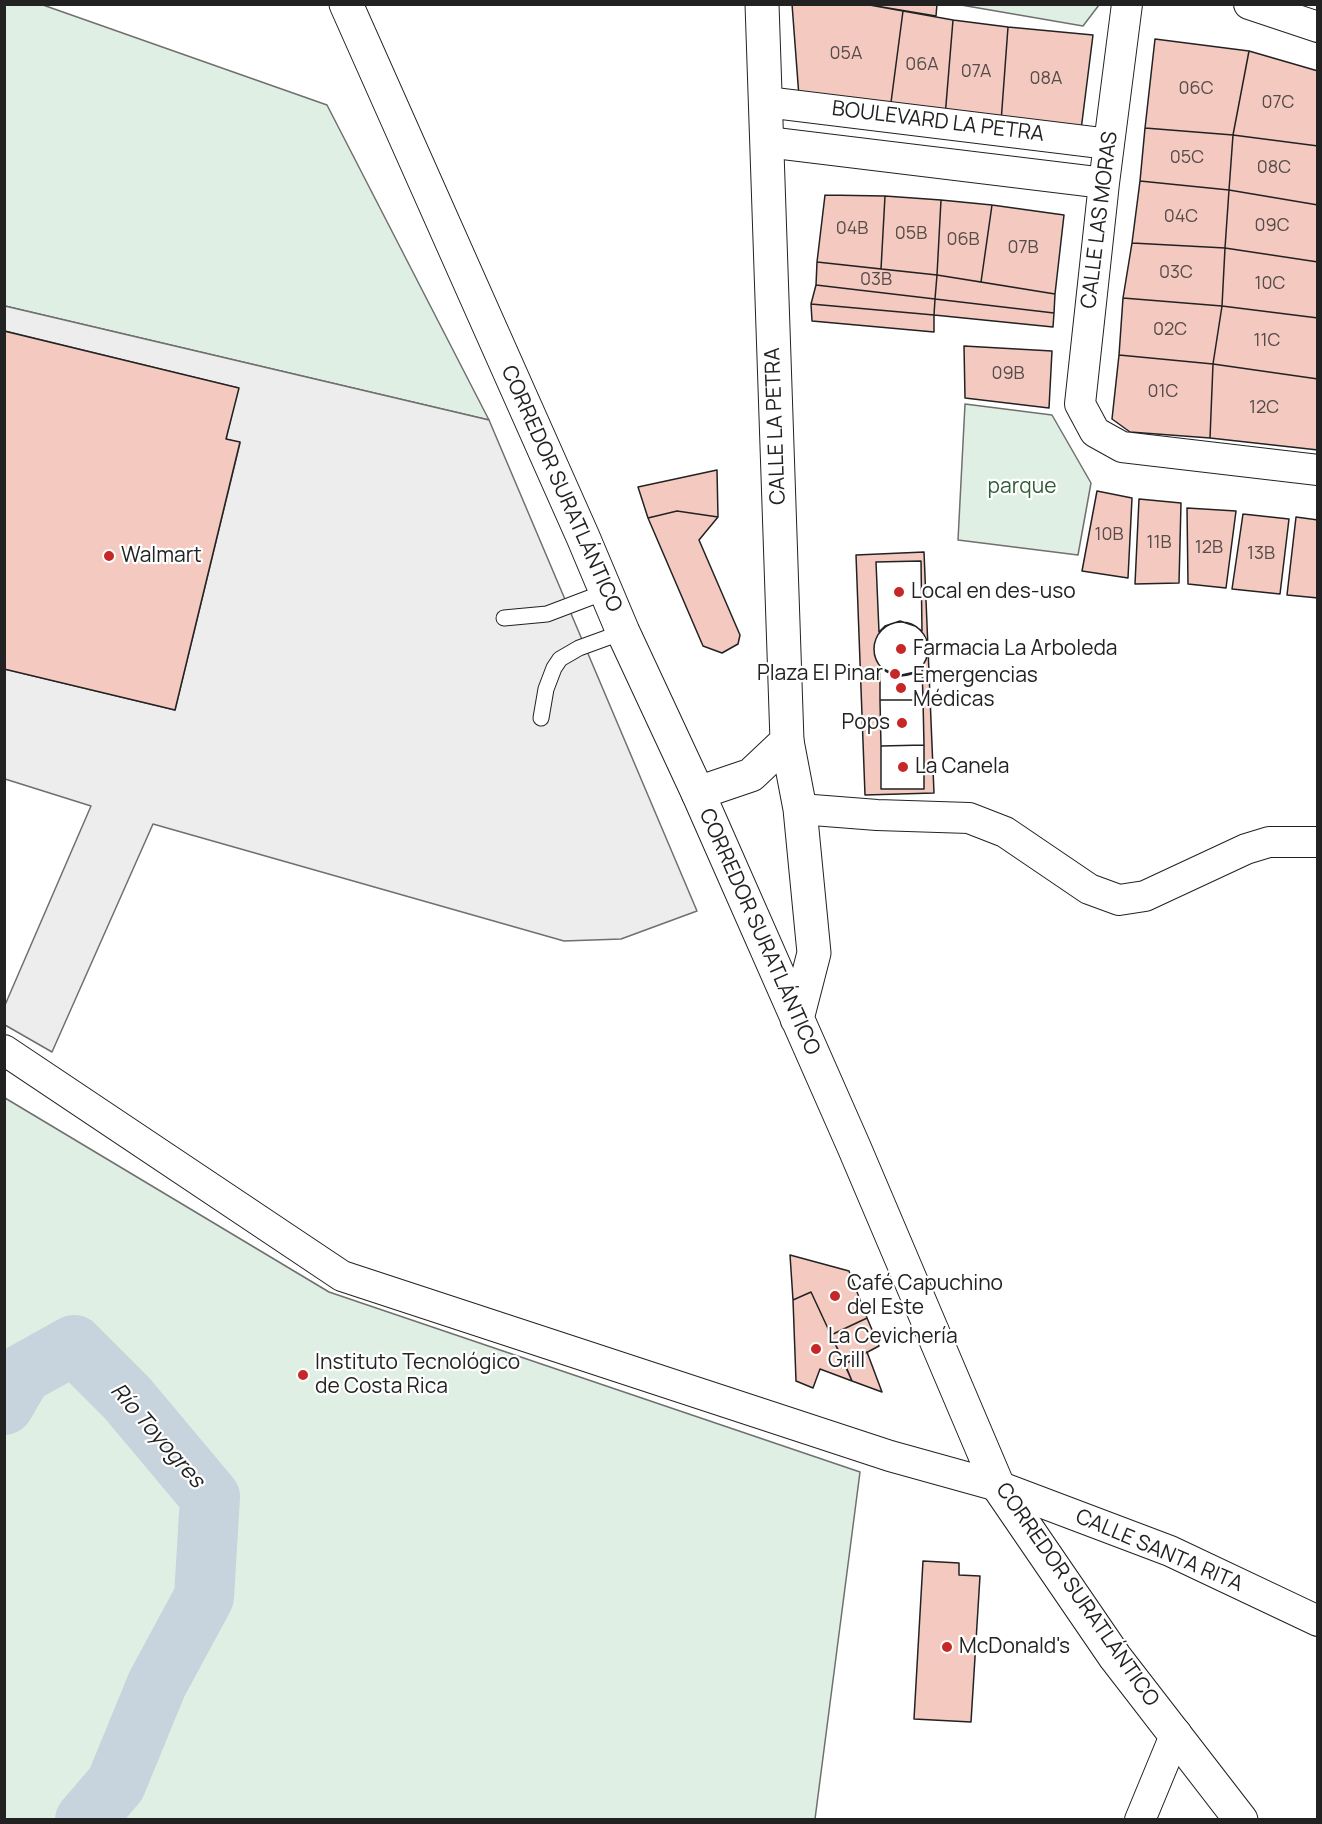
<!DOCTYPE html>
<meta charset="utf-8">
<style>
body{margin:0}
#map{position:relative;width:1322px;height:1824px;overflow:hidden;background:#fff;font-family:Manrope,sans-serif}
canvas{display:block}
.frame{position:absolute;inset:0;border:6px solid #222;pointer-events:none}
</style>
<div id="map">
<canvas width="1322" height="1824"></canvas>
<div class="frame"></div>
</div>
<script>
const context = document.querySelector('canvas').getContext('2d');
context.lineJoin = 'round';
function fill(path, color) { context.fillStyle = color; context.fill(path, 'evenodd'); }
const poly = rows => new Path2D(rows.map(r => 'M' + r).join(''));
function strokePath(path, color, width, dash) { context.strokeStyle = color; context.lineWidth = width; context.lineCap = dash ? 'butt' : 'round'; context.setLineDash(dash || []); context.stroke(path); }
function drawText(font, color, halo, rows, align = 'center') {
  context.font = font + ' Manrope,sans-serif'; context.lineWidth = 4.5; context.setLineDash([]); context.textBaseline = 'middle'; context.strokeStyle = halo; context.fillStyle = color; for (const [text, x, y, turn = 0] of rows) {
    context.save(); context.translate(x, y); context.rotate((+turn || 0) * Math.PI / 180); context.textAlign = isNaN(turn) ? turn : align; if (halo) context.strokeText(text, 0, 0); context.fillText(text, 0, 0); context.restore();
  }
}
const green = poly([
 [5,5,43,5,327,105,489,420,5,306,5,5],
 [961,5,1099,5,1083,26,961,5],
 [965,404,1052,415,1091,483,1078,555,958,540,965,404],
 [5,1098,329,1292,860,1472,815,1819,5,1819,5,1098]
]);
const parking = poly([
 [5,306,489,420,697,911,621,939,564,941,153,824,52,1052,5,1025,5,1005,91,806,5,779,5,669,175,710,240,443,226,439,238,388,5,331,5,306]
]);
const river = poly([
 [4,1405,22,1374,74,1345,127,1398,210,1497,204,1597,157,1684,116,1784,85,1820]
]);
const building = poly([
 [792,4,864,4,903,11,890,110,799,97,792,4],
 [865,4,937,4,936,16,870,5,865,4],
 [903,11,953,20,945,117,890,110,903,11],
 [953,20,1008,27,1001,122,945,117,953,20],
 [1008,27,1093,35,1081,130,1001,122,1008,27],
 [1155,39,1249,51,1233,135,1145,128,1155,39],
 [1249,51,1318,71,1318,146,1233,135,1249,51],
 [1145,128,1233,135,1229,190,1140,181,1145,128],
 [1233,135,1318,146,1318,205,1229,190,1233,135],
 [1140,181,1229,190,1225,248,1132,243,1140,181],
 [1229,190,1318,205,1318,262,1225,248,1229,190],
 [825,195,885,196,881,269,817,262,825,195],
 [885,196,941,200,937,275,881,269,885,196],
 [941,200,992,205,981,282,937,275,941,200],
 [992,205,1064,215,1055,294,981,282,992,205],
 [1132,243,1225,248,1222,306,1123,298,1132,243],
 [1225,248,1318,262,1318,318,1222,306,1225,248],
 [817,262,937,275,935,299,816,285,817,262],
 [937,275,1055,294,1054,313,935,299,937,275],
 [816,285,935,299,934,315,811,304,816,285],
 [1123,298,1222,306,1213,364,1119,355,1123,298],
 [935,299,1054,313,1053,327,934,315,935,299],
 [811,304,934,315,934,332,812,321,811,304],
 [1222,306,1318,318,1318,379,1213,364,1222,306],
 [4,331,239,388,226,439,240,442,175,710,4,669,4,331],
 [964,346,1052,351,1049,408,965,398,964,346],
 [1119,355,1213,364,1210,438,1130,432,1112,419,1119,355],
 [1213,364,1318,379,1318,450,1210,438,1213,364],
 [717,470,718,517,677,511,648,518,638,487,717,470],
 [1097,491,1132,498,1128,578,1082,571,1097,491],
 [1139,499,1181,503,1179,583,1135,584,1139,499],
 [1187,508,1236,511,1226,588,1188,584,1187,508],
 [677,511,718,517,699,540,740,635,738,644,722,653,703,646,648,518,677,511],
 [1243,514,1289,519,1280,594,1232,589,1243,514],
 [1296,517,1318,520,1318,598,1287,595,1296,517],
 [924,552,934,793,865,795,856,555,924,552],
 [921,561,922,631,915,626,900,621,885,626,879,632,876,562,921,561],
 '874 649a27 27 0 1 1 54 0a27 27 0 1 1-54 0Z',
 [922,666,923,700,880,700,880,667,897,676,915,672,922,666],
 [880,700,923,700,924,745,881,746,880,700],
 [924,745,924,789,881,789,881,746,924,745],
 [790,1255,849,1271,867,1318,831,1335,811,1292,793,1300,790,1255],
 [811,1292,831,1335,852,1381,820,1369,813,1388,796,1381,793,1300,811,1292],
 [867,1318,879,1346,845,1364,831,1335,867,1318],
 [867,1352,882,1392,852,1381,845,1364,867,1352],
 [923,1561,959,1563,959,1575,980,1576,971,1722,914,1719,923,1561]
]);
const service = poly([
 [504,618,547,614,605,592],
 [541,718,546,689,554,668,560,659,579,648,623,632]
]);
const minor = poly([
 [1127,4,1104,183,1080,404,1095,432,1122,447,1318,470],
 [1249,4,1318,27],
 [766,102,1109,144],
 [767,142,1104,183],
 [800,809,877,815,969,818,1005,832,1089,889,1119,900,1145,896,1246,849,1269,842,1318,842],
 [4,1050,342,1276,890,1456,998,1486,1170,1551,1318,1621],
 [1140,1820,1176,1733]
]);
const tertiary = poly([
 [698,793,751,775,787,741,762,4]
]);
const primary = poly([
 [346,4,583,537,623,632,698,793,854,1147,998,1486,1115,1657,1241,1820],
 [787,741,800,809,814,953,797,1019]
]);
const markers = [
 [109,556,6,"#c62828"],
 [899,592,6,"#c62828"],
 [901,649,6,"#c62828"],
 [895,674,6,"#c62828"],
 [901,688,6,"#c62828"],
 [902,723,6,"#c62828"],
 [903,767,6,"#c62828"],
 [835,1296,6,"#c62828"],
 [816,1349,6,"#c62828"],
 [303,1375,6,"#c62828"],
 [947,1647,6,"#c62828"]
];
const numberNames = [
 ["05A",846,54],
 ["06A",922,65],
 ["07A",976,72],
 ["08A",1046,79],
 ["06C",1196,89],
 ["07C",1278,103],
 ["05C",1187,158],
 ["08C",1274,168],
 ["04C",1181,217],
 ["09C",1272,226],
 ["04B",852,229],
 ["05B",911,234],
 ["06B",963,240],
 ["07B",1023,248],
 ["03C",1176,273],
 ["03B",876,280],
 ["10C",1270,284],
 ["02C",1170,330],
 ["11C",1267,341],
 ["09B",1008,374],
 ["01C",1163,392],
 ["12C",1264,408],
 ["10B",1109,535],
 ["11B",1159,543],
 ["12B",1209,548],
 ["13B",1261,554]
];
const streetNames = [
 ["BOULEVARD LA PETRA",938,122,7],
 ["CALLE LAS MORAS",1100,220,-83],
 ["CALLE LA PETRA",776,426,-92],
 ["CORREDOR SURATLÁNTICO",561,489,66],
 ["CORREDOR SURATLÁNTICO",759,932,66],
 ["CALLE SANTA RITA",1159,1551,23],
 ["CORREDOR SURATLÁNTICO",1077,1595,55]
];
const parkNames = [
 ["parque",1022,487]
];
const poiNames = [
 ["Walmart",121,556],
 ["Local en des-uso",911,592],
 ["Farmacia La Arboleda",913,649],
 ["Plaza El Pinar",883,674,"right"],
 ["Emergencias",913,676],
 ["Médicas",913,700],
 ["Pops",890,723,"right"],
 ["La Canela",915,767],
 ["Café Capuchino",847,1284],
 ["del Este",847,1308],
 ["La Cevichería",828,1337],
 ["Grill",828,1361],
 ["Instituto Tecnológico",315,1363],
 ["de Costa Rica",315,1387],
 ["McDonald's",959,1647]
];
const waterNames = [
 ["Río Toyogres",157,1436,49]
];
fill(green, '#e0efe3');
strokePath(green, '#6f6f6f', 1.5);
fill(parking, '#ededed');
strokePath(parking, '#6f6f6f', 1.5);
strokePath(river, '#c7d3dd', 60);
fill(building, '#f3c9c0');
strokePath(building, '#222', 1.5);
strokePath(service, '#222', 17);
strokePath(minor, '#222', 32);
strokePath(tertiary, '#222', 35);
strokePath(primary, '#222', 35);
strokePath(service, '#fff', 15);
strokePath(minor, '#fff', 30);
strokePath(tertiary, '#fff', 33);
strokePath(primary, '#fff', 33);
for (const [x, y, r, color] of markers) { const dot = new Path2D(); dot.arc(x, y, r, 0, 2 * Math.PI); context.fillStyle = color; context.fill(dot); strokePath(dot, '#fff', 2); }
drawText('18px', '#564c4a', null, numberNames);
drawText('21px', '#222', '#fff', streetNames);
drawText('21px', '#2f5e38', '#fff', parkNames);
drawText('21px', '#222', '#fff', poiNames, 'left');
drawText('italic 22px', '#222', '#fff', waterNames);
</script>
